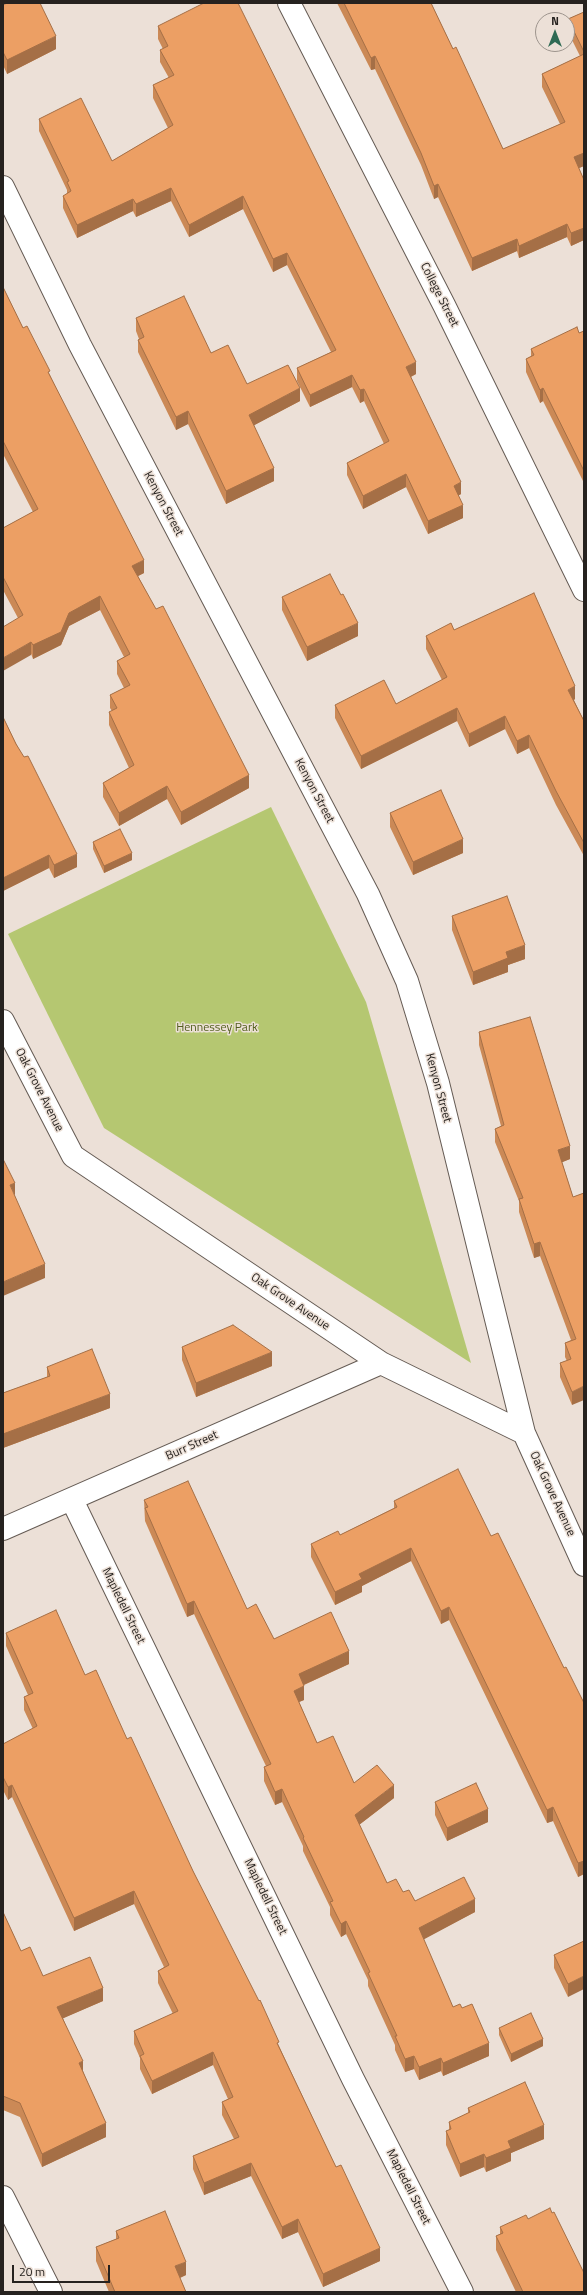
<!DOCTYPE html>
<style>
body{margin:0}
#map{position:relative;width:587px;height:2295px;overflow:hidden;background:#ece0d7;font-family:"Titillium Web",sans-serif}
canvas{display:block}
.frame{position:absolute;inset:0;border:4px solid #26221f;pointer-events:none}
.north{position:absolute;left:535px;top:12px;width:40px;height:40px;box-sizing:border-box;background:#ece0d7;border:1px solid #9d948d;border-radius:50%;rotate:0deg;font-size:11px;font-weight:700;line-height:16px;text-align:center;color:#26221f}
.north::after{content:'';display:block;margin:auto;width:14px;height:18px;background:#2f6a54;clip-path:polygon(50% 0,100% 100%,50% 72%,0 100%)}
.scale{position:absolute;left:12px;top:2265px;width:98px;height:18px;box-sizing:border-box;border:2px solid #26221f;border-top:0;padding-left:5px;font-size:12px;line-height:14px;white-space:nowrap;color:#26221f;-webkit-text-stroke:3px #ece0d7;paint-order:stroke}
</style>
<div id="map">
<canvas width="587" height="2295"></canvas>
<div class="frame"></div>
<div class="north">N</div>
<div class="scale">20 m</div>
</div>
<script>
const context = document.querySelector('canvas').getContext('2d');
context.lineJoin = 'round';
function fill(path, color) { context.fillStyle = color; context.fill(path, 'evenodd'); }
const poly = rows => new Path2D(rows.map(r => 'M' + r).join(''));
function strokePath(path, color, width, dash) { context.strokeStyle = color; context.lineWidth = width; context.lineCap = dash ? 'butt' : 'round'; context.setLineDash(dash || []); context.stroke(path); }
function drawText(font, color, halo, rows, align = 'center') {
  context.font = font + ' "Titillium Web",sans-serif'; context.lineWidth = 3; context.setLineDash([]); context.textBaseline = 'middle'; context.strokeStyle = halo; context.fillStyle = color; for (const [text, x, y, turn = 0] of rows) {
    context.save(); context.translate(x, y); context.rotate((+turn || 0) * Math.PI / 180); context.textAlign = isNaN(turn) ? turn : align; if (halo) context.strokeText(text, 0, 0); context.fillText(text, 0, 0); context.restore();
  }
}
const green = poly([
 [271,807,366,1002,471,1363,104,1128,8,934]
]);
const street = poly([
 [289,3,444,305,584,590],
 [3,187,80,345,368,894,407,981,438,1083,524,1433],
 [3,1021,73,1156,381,1363,524,1433,584,1565],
 [72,1500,353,2079,462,2292],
 [3,1529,381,1363],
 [3,2197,51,2292]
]);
const wall = poly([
 [337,3,431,3,453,49,503,149,560,124,542,87,542,74,580,56,568,32,568,19,584,12,584,166,579,168,584,180,584,240,571,246,567,237,519,258,517,251,472,271,438,197,434,199,421,165,375,69,371,70],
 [3,5,56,49,7,74,3,65],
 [158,26,416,374,411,377,461,494,458,496,463,518,428,534,406,487,363,509,347,475,347,463,384,444,364,401,360,403,352,387,310,407,297,381,297,368,331,352,287,265,273,272,243,209,189,237,171,201,136,217,133,211,77,238,63,208,63,196,67,194,67,190,39,131,39,119,112,161,168,128,153,98,153,85,169,78,160,62,160,50,163,49,158,39],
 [3,287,23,328,50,375,144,573,138,576,249,788,181,825,167,799,119,826,103,797,103,783,129,768,109,725,109,712,112,711,110,708,110,695,124,688,117,674,117,661,124,657,100,610,69,626,61,645,33,659,18,618,3,590,3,528,33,512,3,454],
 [136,318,211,353,247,384,300,401,254,425,274,481,226,504,188,424,176,430,138,352,138,340,139,339,136,331],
 [584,331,584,483,543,401,540,403,526,372,526,359,531,356,531,349,579,333],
 [282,597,358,636,307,661,282,610],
 [454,630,575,699,574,700,584,721,584,856,556,805,529,748,517,754,505,729,469,747,457,721,361,769,335,718,335,705,396,704,442,680,426,649,426,636],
 [3,717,77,867,54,878,49,868,3,891],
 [390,813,463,853,413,875,390,827],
 [93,842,132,860,104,873,93,849],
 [452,916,525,959,508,965,508,972,473,985,452,930],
 [479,1032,570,1159,562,1162,573,1197,584,1193,572,1405,560,1377,560,1363,567,1361,565,1357,565,1343,571,1340,540,1256,534,1258,519,1212,519,1201,495,1142,495,1129,501,1126,479,1045],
 [182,1347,272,1366,196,1397,182,1360],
 [47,1367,110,1408,3,1448,3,1393,47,1377],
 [144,1500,247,1609,274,1639,349,1664,304,1685,304,1700,299,1702,317,1743,354,1783,394,1798,359,1825,387,1883,403,1892,415,1901,475,1912,423,1939,453,2007,462,2008,489,2056,443,2076,441,2071,419,2080,414,2069,405,2072,395,2050,395,2045,368,1986,368,1980,346,1934,341,1937,330,1915,330,1907,303,1851,303,1846,282,1802,275,1805,264,1781,264,1767,266,1766,194,1614,187,1617,145,1521],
 [394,1501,491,1536,564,1668,584,1703,584,1874,578,1877,553,1821,547,1823,449,1620,441,1624,411,1561,362,1586,362,1592,335,1605,311,1557,311,1544,340,1535,394,1508],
 [6,1633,85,1675,127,1739,193,1871,279,2046,380,2261,323,2287,298,2232,282,2239,251,2176,204,2195,193,2169,193,2156,234,2139,222,2115,222,2102,228,2099,213,2065,152,2094,140,2069,140,2058,134,2044,134,2031,173,2014,158,1983,158,1971,164,1967,134,1904,74,1931,12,1797,8,1800,3,1790,3,1744,33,1729,24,1710,24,1697,28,1695,6,1646],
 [435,1802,488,1822,447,1841,435,1815],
 [3,1912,21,1951,43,1976,103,2001,63,2018,83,2071,106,2137,42,2167,20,2117,3,2110],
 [584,1941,568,1997,554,1968,554,1955],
 [499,2028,543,2046,511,2062,499,2035],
 [468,2108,544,2139,511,2153,511,2161,486,2172,484,2167,460,2177,446,2145,446,2131,449,2130,449,2122,468,2113],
 [528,2219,584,2292,516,2292,496,2250,496,2236,500,2234,500,2227],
 [116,2231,186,2275,180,2278,186,2292,109,2292,96,2261,96,2247,116,2239]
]);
const shadedWall = poly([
 [56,36,56,49,7,74,7,60],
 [375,56,375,69,371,70,371,58],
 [584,153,584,166,574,170,574,157],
 [438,184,438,197,434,199,434,186],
 [171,188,171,201,136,217,136,204],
 [243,196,243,209,189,237,189,225],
 [133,199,133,211,77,238,77,225],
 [567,224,567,237,519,258,519,246],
 [584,228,584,240,571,246,571,233],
 [517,239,517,251,472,271,472,258],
 [287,253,287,265,273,272,273,259],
 [416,362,416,374,406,379,406,367],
 [352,375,352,387,310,407,310,395],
 [300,388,300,401,249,428,249,415],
 [543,388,543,401,540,403,540,390],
 [364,389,364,401,360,403,360,390],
 [188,411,188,424,176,430,176,417],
 [274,468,274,481,226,504,226,491],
 [406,474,406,487,363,509,363,496],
 [461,482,461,494,454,498,454,486],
 [463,505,463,518,428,534,428,521],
 [144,560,144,573,132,579,132,566],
 [100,596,100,610,69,626,61,645,33,659,33,645,69,613],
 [358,623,358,636,307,661,307,647],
 [31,642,31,655,3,671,3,658],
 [575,686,575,699,568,703,568,690],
 [457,708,457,721,361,769,361,756],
 [505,716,505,729,469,747,469,734],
 [529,735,529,748,517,754,517,741],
 [249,775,249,788,181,825,181,812],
 [167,786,167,799,119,826,119,813],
 [463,839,463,853,413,875,413,862],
 [132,853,132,860,104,873,104,866],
 [77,854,77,867,54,878,54,865],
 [49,855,49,868,3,891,3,878],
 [525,945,525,959,508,965,508,972,473,985,473,972,506,952],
 [570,1146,570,1159,558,1164,558,1150],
 [15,1183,15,1196,10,1185],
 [540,1242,540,1256,534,1258,534,1244],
 [45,1264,45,1278,3,1296,3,1282],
 [272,1352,272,1366,196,1397,196,1383],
 [584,1386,584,1400,572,1405,572,1392],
 [110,1394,110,1408,3,1448,3,1434],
 [411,1548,411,1561,362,1586,362,1592,335,1605,335,1592,359,1574],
 [194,1601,194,1614,187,1617,187,1604],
 [449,1607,449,1620,441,1624,441,1611],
 [349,1651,349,1664,299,1687,299,1674],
 [304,1686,304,1700,294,1704,294,1691],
 [12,1785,12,1797,8,1800,8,1787],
 [394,1785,394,1798,355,1828,355,1815],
 [282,1789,282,1802,275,1805,275,1792],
 [553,1807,553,1821,547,1823,547,1810],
 [488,1809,488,1822,447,1841,447,1828],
 [584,1861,584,1874,578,1877,578,1863],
 [134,1891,134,1904,74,1931,74,1918],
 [475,1899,475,1912,419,1942,419,1928],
 [346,1921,346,1934,341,1937,341,1924],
 [584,1976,584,1989,568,1997,568,1984],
 [103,1988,103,2001,57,2021,57,2007],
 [543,2039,543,2046,511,2062,511,2054],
 [489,2043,489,2056,443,2076,443,2063],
 [213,2052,213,2065,152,2094,152,2081],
 [414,2056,414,2069,405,2072,405,2059],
 [441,2058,441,2071,419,2080,419,2067],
 [83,2061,83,2075,79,2063],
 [106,2123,106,2137,42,2167,42,2154],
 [544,2125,544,2139,511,2153,511,2161,486,2172,486,2158,508,2141],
 [484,2154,484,2167,460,2177,460,2164],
 [251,2163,251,2176,204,2195,204,2183],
 [298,2219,298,2232,282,2239,282,2227],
 [380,2248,380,2261,323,2287,323,2274],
 [186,2262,186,2275,175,2280,175,2266]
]);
const building = poly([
 [7,3,40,3,56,36,7,60,3,52,3,5,7,3],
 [204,3,238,3,416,362,406,367,461,482,454,486,463,505,428,521,406,474,363,496,347,463,389,441,364,389,360,390,352,375,310,395,297,368,336,350,287,253,273,259,243,196,189,225,171,188,136,204,133,199,77,225,63,196,71,191,67,182,69,181,39,119,81,98,112,161,173,125,153,85,174,75,160,50,168,46,158,26,204,3],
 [344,3,431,3,453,49,456,47,503,149,565,122,542,74,584,54,584,153,574,157,584,180,584,228,571,233,567,224,519,246,517,239,472,258,438,184,434,186,421,153,375,56,371,58,344,3],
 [584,12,584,52,568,19,584,12],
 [3,287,23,328,27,326,50,371,48,372,144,560,132,566,156,609,163,606,249,775,181,812,167,786,119,813,103,783,134,765,109,712,117,708,110,695,130,685,117,661,130,654,100,596,69,613,61,632,33,645,31,642,3,658,3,627,23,615,3,577,3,528,38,509,3,441,3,287],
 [184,296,211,353,228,345,247,384,288,365,300,388,249,415,274,468,226,491,188,411,176,417,138,340,144,337,136,318,184,296],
 [577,327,579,333,584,331,584,471,543,388,540,390,526,359,534,355,531,349,577,327],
 [330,574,341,595,343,594,358,623,307,647,282,597,330,574],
 [534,593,575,686,568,690,584,721,584,843,556,791,529,735,517,741,505,716,469,734,457,708,361,756,335,705,384,680,396,704,447,677,426,636,451,623,454,630,534,593],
 [3,717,16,744,24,757,28,756,77,854,54,865,49,855,3,878,3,717],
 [441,790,463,839,413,862,390,813,441,790],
 [120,829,132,853,104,866,93,842,120,829],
 [507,896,525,945,506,952,508,958,473,972,452,916,507,896],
 [530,1017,570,1146,558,1150,573,1197,584,1193,584,1386,572,1392,560,1363,571,1359,565,1343,576,1339,540,1242,534,1244,519,1199,523,1198,495,1129,504,1125,479,1032,530,1017],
 [3,1159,15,1183,10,1185,45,1264,3,1282,3,1159],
 [233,1325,272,1352,196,1383,182,1347,233,1325],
 [92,1349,110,1394,3,1434,3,1393,50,1376,47,1367,92,1349],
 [458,1469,491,1536,498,1533,564,1668,566,1667,584,1703,584,1861,578,1863,553,1807,547,1810,449,1607,441,1611,411,1548,359,1574,362,1579,335,1592,311,1544,338,1531,340,1535,397,1507,394,1501,458,1469],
 [188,1481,247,1609,256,1604,274,1639,331,1612,349,1651,299,1674,304,1686,294,1691,317,1743,333,1736,354,1783,377,1765,394,1785,355,1815,387,1883,396,1879,403,1892,409,1890,415,1901,464,1877,475,1899,419,1928,453,2007,460,2004,462,2008,472,2004,489,2043,443,2063,441,2058,419,2067,414,2056,405,2059,395,2036,397,2036,368,1973,370,1972,346,1921,341,1924,330,1902,333,1901,303,1838,304,1837,282,1789,275,1792,264,1767,271,1764,194,1601,187,1604,145,1508,148,1507,144,1500,188,1481],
 [56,1610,85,1675,96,1670,127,1739,131,1737,193,1871,259,2001,260,2000,279,2042,277,2043,336,2167,341,2165,380,2248,323,2274,298,2219,282,2227,251,2163,204,2183,193,2156,239,2137,222,2102,233,2097,213,2052,152,2081,140,2056,144,2054,134,2031,178,2011,158,1971,169,1965,134,1891,74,1918,12,1785,8,1787,3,1777,3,1744,37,1726,24,1697,33,1693,6,1633,56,1610],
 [476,1783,488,1809,447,1828,435,1802,476,1783],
 [3,1912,21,1951,30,1947,43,1976,90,1957,103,1988,57,2007,83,2061,79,2063,106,2123,42,2154,20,2103,3,2096,3,1912],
 [584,1941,584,1976,568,1984,554,1955,584,1941],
 [531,2013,543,2039,511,2054,499,2028,531,2013],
 [525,2082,544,2125,508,2141,511,2148,486,2158,484,2154,460,2164,446,2131,451,2129,449,2122,470,2112,468,2108,525,2082],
 [550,2208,552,2213,554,2212,584,2273,584,2292,523,2292,496,2236,503,2233,500,2227,526,2215,528,2219,550,2208],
 [165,2211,186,2262,175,2266,186,2292,115,2292,96,2247,119,2238,116,2231,165,2211]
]);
const streetNames = [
 ["College Street",439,295,63],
 ["Kenyon Street",163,504,62],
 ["Kenyon Street",314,791,62],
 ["Kenyon Street",438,1088,75],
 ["Oak Grove Avenue",39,1090,63],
 ["Oak Grove Avenue",290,1302,34],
 ["Burr Street",192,1446,-24],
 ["Oak Grove Avenue",552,1494,65],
 ["Mapledell Street",123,1606,64],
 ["Mapledell Street",265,1897,64],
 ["Mapledell Street",408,2187,63]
];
const parkNames = [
 ["Hennessey Park",217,1028]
];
fill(green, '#b5c771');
strokePath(street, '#655b54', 24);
strokePath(street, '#fff', 22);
fill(wall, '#cb8956');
fill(shadedWall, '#a56f46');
fill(building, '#ec9f64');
strokePath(building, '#a56f46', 1);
drawText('12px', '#26221f', '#ece0d7', streetNames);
drawText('12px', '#515d1c', '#ece0d7', parkNames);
</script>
